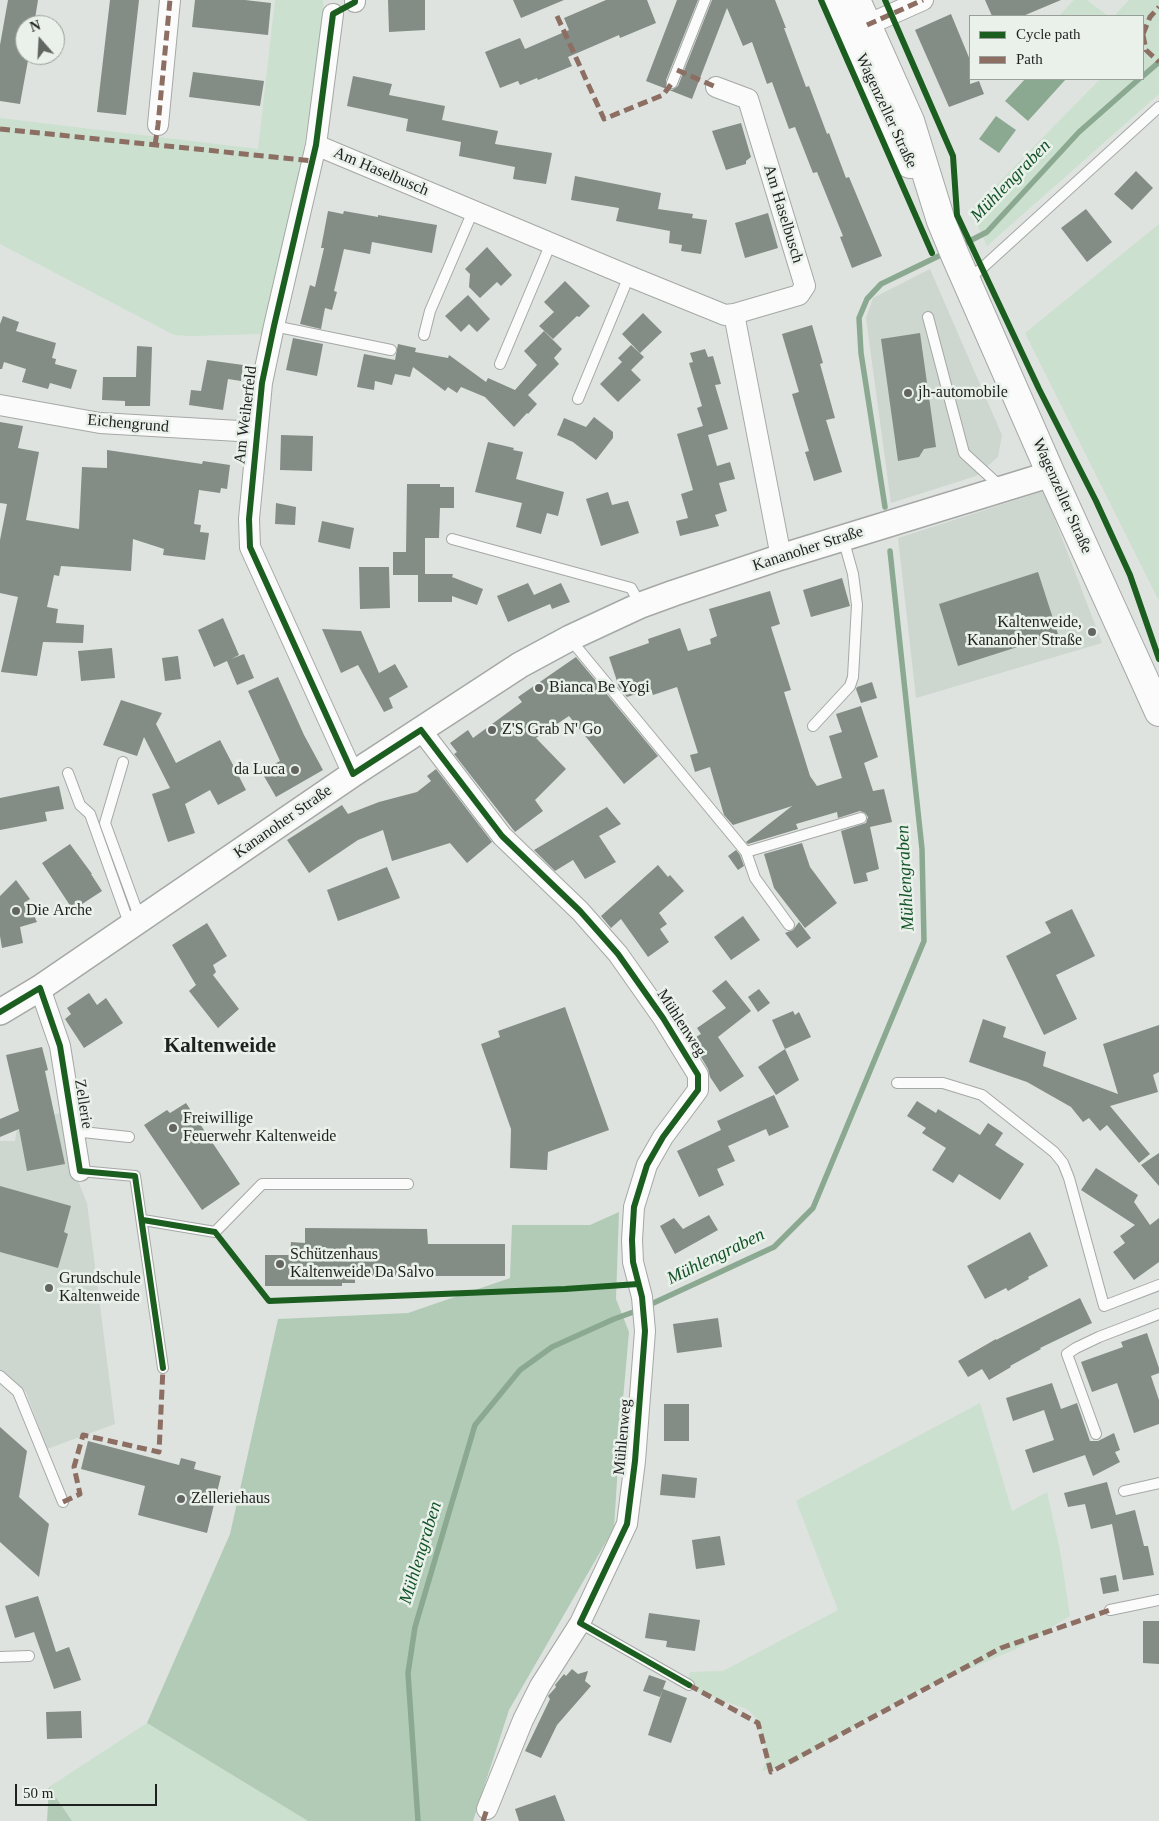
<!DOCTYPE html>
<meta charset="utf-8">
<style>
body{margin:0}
#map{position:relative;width:1159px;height:1821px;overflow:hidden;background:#dee3df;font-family:"Times New Roman",serif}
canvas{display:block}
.legend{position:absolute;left:969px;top:15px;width:175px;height:65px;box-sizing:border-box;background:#eaf1eb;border:1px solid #999e99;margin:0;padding:6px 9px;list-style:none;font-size:15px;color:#1f211f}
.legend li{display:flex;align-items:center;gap:10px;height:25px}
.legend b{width:25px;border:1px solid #999e99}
.north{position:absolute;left:15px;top:15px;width:50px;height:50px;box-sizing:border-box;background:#eaf1eb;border:1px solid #999e99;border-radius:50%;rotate:341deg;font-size:14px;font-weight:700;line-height:20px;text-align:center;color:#1f211f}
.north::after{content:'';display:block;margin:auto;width:18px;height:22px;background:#626562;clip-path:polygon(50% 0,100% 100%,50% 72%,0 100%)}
.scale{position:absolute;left:15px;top:1784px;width:142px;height:22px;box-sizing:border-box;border:2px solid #1f211f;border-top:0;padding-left:6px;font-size:15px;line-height:18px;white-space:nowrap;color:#1f211f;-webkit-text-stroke:4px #eaf1eb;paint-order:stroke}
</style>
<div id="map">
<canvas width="1159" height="1821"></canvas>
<ul class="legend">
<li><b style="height:6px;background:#1b5e20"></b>Cycle path</li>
<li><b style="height:6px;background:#8d6e63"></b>Path</li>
</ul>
<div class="north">N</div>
<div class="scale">50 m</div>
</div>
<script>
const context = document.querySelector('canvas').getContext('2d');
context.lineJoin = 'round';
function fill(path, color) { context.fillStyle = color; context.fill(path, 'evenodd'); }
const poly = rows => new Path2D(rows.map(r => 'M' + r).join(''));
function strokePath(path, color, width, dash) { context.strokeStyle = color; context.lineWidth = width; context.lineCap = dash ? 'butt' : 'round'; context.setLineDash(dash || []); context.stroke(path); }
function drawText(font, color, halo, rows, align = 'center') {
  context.font = font + ' "Times New Roman",serif'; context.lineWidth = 5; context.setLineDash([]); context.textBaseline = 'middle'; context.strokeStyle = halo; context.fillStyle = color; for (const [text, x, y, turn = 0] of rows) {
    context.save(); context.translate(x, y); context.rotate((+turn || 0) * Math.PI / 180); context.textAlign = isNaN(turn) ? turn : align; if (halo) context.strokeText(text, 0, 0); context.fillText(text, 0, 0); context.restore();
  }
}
const built = poly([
 [930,269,1002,435,998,457,976,476,891,503,866,318,873,298],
 [1044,491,1102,643,916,698,898,538],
 [61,1113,76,1176,87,1203,115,1424,47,1449,26,1392,0,1372,0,1141,15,1141,18,1123]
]);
const green = poly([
 [275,0,323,0,324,14,303,153,262,334,191,336,174,335,0,244,0,118,258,149],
 [1074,0,1087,0,1108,16,1059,16],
 [1129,0,1159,0,1159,94,987,246,971,211,1100,79,1143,79,1143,16,1114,16],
 [1159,224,1159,601,1025,333],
 [980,1403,1012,1511,1047,1492,1060,1550,1070,1616,1016,1649,906,1696,794,1763,762,1771,768,1757,756,1718,747,1709,687,1688,690,1672,723,1671,838,1610,796,1501],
 [147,1723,308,1821,72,1821,49,1787]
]);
const forest = poly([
 [619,1212,616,1299,629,1332,620,1433,614,1528,509,1710,473,1821,308,1821,147,1723,230,1534,278,1319,408,1313,510,1278,512,1225,590,1225],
 [49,1787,72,1821,47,1821]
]);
const water = poly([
 [1025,79,1066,79,1028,121,1005,101],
 [996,116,1016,130,999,153,979,139]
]);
const stream = poly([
 [1143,76,1159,62],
 [960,246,987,232,1079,132,1139,79],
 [885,507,861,353,859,318,867,299,881,284,947,252],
 [647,1306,774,1247,813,1208,924,941,922,849,890,551],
 [418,1821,408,1673,415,1627,475,1425,520,1370,552,1347,614,1319,639,1310]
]);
const building = poly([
 [8,0,38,0,34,25,25,25,25,55,29,55,20,104,0,101,0,45],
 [110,0,139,0,126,115,97,112],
 [195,0,245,0,271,3,268,35,192,27],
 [388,0,425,0,425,30,389,32],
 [513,0,564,0,521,18],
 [606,0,647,0,656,23,620,38,619,35,568,57,572,66,538,80,537,78,520,85,518,81,500,88,485,52,520,38,525,49,569,30,564,18],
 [677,0,698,0,666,80,666,87,672,90,678,86,712,0,775,0,786,28,784,28,806,87,809,86,827,134,829,133,846,178,849,177,882,256,852,268,840,237,843,236,817,172,813,173,795,127,789,129,772,82,767,84,752,42,743,46,727,8,692,99,646,81],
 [985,0,1061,0,1023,16,992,16],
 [951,14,970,60,970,84,979,81,984,94,949,107,915,30],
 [193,72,264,81,260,106,189,97],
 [353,76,392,84,389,95,445,106,442,120,498,131,495,144,552,153,546,184,513,179,515,167,459,156,461,142,406,131,408,119,347,106],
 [741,123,751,157,746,161,746,164,726,170,712,131],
 [1136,171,1153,188,1132,210,1114,194],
 [575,176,661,193,658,209,693,214,692,218,707,220,701,254,681,251,682,245,669,243,670,231,616,221,619,208,571,200],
 [1086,209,1112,242,1087,262,1061,228],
 [328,211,343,214,344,211,378,217,378,215,437,225,432,253,372,242,370,254,344,249,334,291,337,292,332,310,325,308,321,329,300,324,310,285,315,287,324,248,321,248],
 [768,213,778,248,745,258,735,223],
 [487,247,512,275,501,286,497,282,480,298,469,287,470,274,465,269],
 [565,281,590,306,579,317,577,316,553,339,539,326,554,312,544,302],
 [468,295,490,319,477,332,469,324,461,332,445,316],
 [643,313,662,332,640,353,622,334],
 [3,316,19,322,16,331,56,343,52,358,56,359,55,364,77,370,71,389,50,383,48,389,22,382,26,369,4,362,2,369,0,369,0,324],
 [812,325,823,363,820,364,835,418,826,420,842,472,814,481,805,452,809,451,792,394,799,392,782,334],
 [544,331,562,349,554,358,559,364,528,395,537,404,528,414,527,413,514,427,485,397,461,387,457,393,448,387,445,391,413,367,410,377,395,374,392,385,375,381,374,390,357,387,364,354,395,360,398,344,416,348,415,352,448,358,449,355,486,382,488,378,515,390,537,365,524,351],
 [920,333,936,447,924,449,919,457,898,461,881,339],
 [293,338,323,344,317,376,286,370],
 [631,345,644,357,631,370,641,380,618,402,600,384,622,362,618,358],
 [137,346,152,347,150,406,125,406,125,401,102,400,103,377,136,377],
 [705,349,708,357,713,356,721,384,715,385,728,429,708,435,717,466,730,462,735,479,719,483,727,511,715,515,719,526,680,536,676,521,688,518,681,494,693,490,677,434,703,426,697,408,702,406,689,363,693,362,690,353],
 [207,360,243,365,241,381,228,379,223,410,189,405,191,390,201,391],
 [594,417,613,432,613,438,596,460,573,442,557,435,564,418,586,427],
 [0,422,23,426,18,448,39,452,26,520,79,529,82,467,107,468,107,450,202,464,203,461,230,465,227,489,221,488,220,493,199,490,194,524,201,525,200,532,209,533,205,560,163,555,164,549,133,539,131,571,61,566,59,576,54,575,47,607,58,609,56,623,84,625,83,643,43,642,37,676,1,672,18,597,0,593,0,540,7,504,0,503],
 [281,435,313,436,312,471,280,470],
 [488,442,514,448,513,450,523,452,516,479,564,492,558,516,547,513,541,534,516,527,522,503,475,492],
 [407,484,440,484,440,487,454,487,454,508,440,508,439,538,425,538,425,574,453,574,452,577,483,589,477,605,452,596,452,602,418,602,418,575,393,575,393,552,406,552],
 [608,492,612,505,628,501,639,533,601,546,586,499],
 [276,503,296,507,295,525,275,524],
 [322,521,354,528,350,549,318,542],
 [359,567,389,567,390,608,360,609],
 [1038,572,1058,634,958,666,939,604],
 [842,578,850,606,811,617,803,590],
 [528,583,534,595,561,583,570,602,552,609,550,604,508,622,497,596],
 [770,591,780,624,771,627,791,690,784,692,810,776,817,786,842,778,829,736,842,732,836,714,861,706,878,757,864,763,873,791,884,789,892,822,870,827,879,869,866,873,868,881,854,884,841,831,866,823,868,817,865,813,860,811,838,818,837,812,796,824,798,829,748,844,746,842,792,806,733,825,724,815,710,767,695,772,690,755,698,753,677,687,653,695,651,689,627,697,619,687,609,657,649,643,648,639,680,628,688,651,711,644,710,639,717,636,709,609],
 [223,618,239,655,231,659,244,654,254,678,237,685,227,661,214,667,198,630],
 [322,629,361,631,379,673,395,664,408,687,389,698,393,708,384,712,358,665,341,673],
 [112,648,115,678,81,681,78,651],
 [178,656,181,679,165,681,162,658],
 [576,657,658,756,624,784,569,716,536,738,566,769,535,800,543,811,515,832,454,754,457,752,450,743,468,730,473,738,522,702,518,697],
 [278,677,304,735,323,770,276,797,261,771,280,761,248,691],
 [872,682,877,698,861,703,856,689,857,687],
 [121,700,162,713,156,724,176,763,220,740,246,790,218,805,210,790,185,804,195,833,168,842,152,794,170,788,144,737,137,756,103,745],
 [436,769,492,842,467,863,450,843,392,861,383,830,358,840,309,873,287,840,342,805,348,814,379,802,417,792,431,781,427,776],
 [59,786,64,809,45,812,47,821,0,830,0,798],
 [607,807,621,824,599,836,616,862,585,879,573,860,555,871,534,850],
 [802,843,810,867,837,903,805,928,774,888,764,854],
 [70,844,92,874,91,874,102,891,73,910,42,863],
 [736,850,740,855,744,866,738,870,728,856],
 [658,865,668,877,670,875,684,891,659,913,667,924,660,929,669,942,648,957,621,919,611,928,601,916],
 [387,867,400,898,338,921,327,890],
 [16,880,30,899,27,901,37,922,20,927,23,943,2,948,0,936,0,896],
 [1072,909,1095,956,1056,975,1077,1019,1044,1035,1006,956,1051,933,1045,922],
 [743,916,760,940,731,960,714,937],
 [799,922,811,938,797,948,785,933,793,930],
 [207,923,227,956,213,965,216,972,213,975,239,1009,218,1028,189,991,196,985,172,945],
 [726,980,751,1011,718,1037,744,1076,720,1092,710,1077,708,1069,691,1040,701,1034,697,1028,726,1008,712,991],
 [759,989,770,1003,758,1012,748,997],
 [89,993,97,1005,106,998,123,1023,84,1048,65,1019,71,1014,67,1008],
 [565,1007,609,1130,548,1152,547,1170,510,1168,511,1129,481,1044,500,1037,498,1031],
 [793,1011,795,1015,799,1012,811,1037,785,1049,772,1020],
 [983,1019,1006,1027,1003,1037,1046,1052,1043,1066,1118,1094,1103,1044,1159,1025,1159,1072,1153,1075,1158,1092,1110,1106,1150,1154,1139,1163,1107,1125,1100,1131,1089,1118,1083,1122,1071,1107,1027,1082,969,1062],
 [42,1047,48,1070,45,1071,65,1164,27,1171,19,1129,0,1137,0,1119,19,1111,6,1055],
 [785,1049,799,1080,776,1095,758,1067],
 [774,1095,789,1127,769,1136,766,1129,728,1146,735,1161,717,1169,724,1185,699,1197,677,1151,721,1130,717,1121],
 [917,1101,936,1113,938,1109,980,1135,988,1123,1003,1133,995,1145,1024,1164,1000,1200,959,1174,953,1183,932,1170,946,1148,922,1133,926,1128,907,1116],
 [186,1103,240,1184,202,1210,144,1125,167,1110,170,1113],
 [1159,1153,1159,1186,1141,1165],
 [1096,1168,1138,1195,1134,1202,1150,1225,1159,1218,1159,1262,1134,1280,1113,1252,1125,1243,1120,1236,1135,1225,1081,1190],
 [0,1186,71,1206,64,1232,68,1234,58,1268,0,1252],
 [709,1215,718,1230,675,1254,660,1226,674,1218,683,1229],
 [305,1228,427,1229,428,1244,505,1244,505,1276,355,1276,355,1283,342,1283,342,1286,265,1286,265,1255,290,1255,291,1242,305,1243],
 [1030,1232,1048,1266,1028,1277,1029,1279,1008,1291,1006,1288,985,1299,967,1266],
 [1080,1298,1092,1323,1040,1348,1041,1349,1010,1366,1011,1367,989,1380,982,1369,968,1377,958,1361,996,1339,996,1340],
 [718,1318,722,1347,677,1353,673,1324],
 [1147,1333,1159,1368,1159,1373,1151,1376,1159,1400,1159,1424,1134,1433,1117,1383,1092,1392,1081,1362,1123,1347,1121,1342],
 [1052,1383,1061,1409,1077,1403,1090,1441,1098,1441,1114,1433,1120,1450,1115,1452,1120,1462,1093,1476,1085,1455,1033,1473,1025,1450,1054,1440,1044,1410,1013,1421,1006,1398],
 [664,1404,689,1404,689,1441,664,1441],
 [0,1427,27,1451,19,1497,49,1524,39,1577,0,1542],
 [88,1441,179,1465,181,1458,196,1462,194,1469,221,1476,207,1533,138,1515,145,1486,81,1469],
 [662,1474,697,1478,695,1498,660,1495],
 [1107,1482,1116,1515,1135,1510,1144,1546,1148,1546,1154,1575,1123,1580,1112,1524,1091,1529,1085,1504,1068,1507,1064,1493],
 [720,1536,725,1565,696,1569,692,1540],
 [1116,1575,1119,1591,1103,1594,1100,1578],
 [38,1596,56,1652,69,1647,81,1680,54,1689,34,1632,15,1638,5,1606],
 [649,1613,700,1620,695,1651,666,1647,667,1641,645,1638],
 [1143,1621,1159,1621,1159,1664,1143,1663],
 [572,1669,578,1674,588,1671,585,1681,591,1686,557,1725,541,1758,525,1751,550,1699,548,1696,556,1687,555,1685,564,1674,566,1676],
 [649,1675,666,1681,660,1697,643,1691],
 [663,1689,687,1698,671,1743,648,1735],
 [81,1711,82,1738,47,1739,46,1712],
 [555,1795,565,1821,519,1821,515,1809]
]);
const service = poly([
 [672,83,705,0],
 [967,279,981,269,1159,107],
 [928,317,964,453,1001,487],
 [274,326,391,350],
 [424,335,430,311,473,211],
 [500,364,551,243],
 [578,399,629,276],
 [452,539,631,588,640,604],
 [570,639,746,852,755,878,789,925],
 [813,726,850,686,853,677,857,605,853,574,843,538],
 [123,762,105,823,140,919],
 [68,773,80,805,90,814,130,926],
 [746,852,861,818],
 [897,1083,943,1083,982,1095,1054,1152,1063,1163,1069,1178,1104,1306,1159,1285],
 [73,1131,129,1137],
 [80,1171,135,1176,163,1368],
 [143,1220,215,1232,262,1184,408,1184],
 [0,1376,18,1392,63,1502],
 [1096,1434,1067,1354,1076,1348,1099,1337,1159,1314],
 [1124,1491,1159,1483],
 [1110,1610,1159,1600],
 [580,1623,689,1685],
 [0,1657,29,1656]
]);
const minor = poly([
 [355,0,355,2],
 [333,14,316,145,274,326,262,383,249,519,250,547,353,774],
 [867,25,923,0],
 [716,87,748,99,805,286,799,295,734,314],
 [158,125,170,0],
 [316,145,629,276,725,315,734,314,781,557],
 [0,405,100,423,256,432],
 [421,730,502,836,580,911,618,954,663,1018,698,1075,698,1090,663,1137,647,1165,634,1207,632,1240,633,1262,642,1297,645,1331,635,1461,627,1524,580,1623,540,1686,523,1720,487,1809],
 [40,988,60,1046,80,1171]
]);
const tertiary = poly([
 [0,1012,40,988,353,774,520,665,570,638,641,605,674,593,781,557,1051,474]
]);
const secondary = poly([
 [835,0,890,126,910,164],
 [856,0,910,121,941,221,955,255,1051,474,1159,712]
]);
const quiet = poly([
 [557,16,604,119,663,95,672,83],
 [867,25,923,0],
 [1143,34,1150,17,1159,7],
 [1143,35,1146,50,1159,62],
 [677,70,716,87],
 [0,129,313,161],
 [155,145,158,125,170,0],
 [63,1502,80,1494,74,1467,83,1435,159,1452,163,1368],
 [689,1685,758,1723,771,1772,1001,1648,1110,1610],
 [483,1821,487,1809]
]);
const cycleway = poly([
 [355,0,355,2,333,14,316,145,274,326,262,383,249,519,250,547,353,774,421,730,502,836,580,911,618,954,663,1018,698,1075,698,1090,663,1137,647,1165,634,1207,632,1240,633,1262,642,1297,645,1331,635,1461,627,1524,580,1623,689,1685],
 [821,0,932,253],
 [885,0,953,156,957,215,1039,389,1096,501,1130,575,1159,659],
 [0,1012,40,988,60,1046,80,1171,135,1176,163,1368],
 [143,1220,215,1232,269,1301,565,1289,638,1284]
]);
const markers = [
 [908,393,5,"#626562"],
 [1092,632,5,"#626562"],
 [539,688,5,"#626562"],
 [492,730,5,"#626562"],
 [295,770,5,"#626562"],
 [16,911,5,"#626562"],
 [173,1128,5,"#626562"],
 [280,1264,5,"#626562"],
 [49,1288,5,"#626562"],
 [181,1499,5,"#626562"]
];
const streetNames = [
 ["Wagenzeller Straße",886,111,65],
 ["Am Haselbusch",381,172,23],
 ["Am Haselbusch",783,214,73],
 ["Am Weiherfeld",246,415,-83],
 ["Eichengrund",128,424,5],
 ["Wagenzeller Straße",1062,496,66],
 ["Kananoher Straße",808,549,-18],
 ["Kananoher Straße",283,822,-35],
 ["Mühlenweg",681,1023,57],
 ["Zellerie",83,1104,81],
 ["Mühlenweg",623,1437,-85]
];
const poiNames = [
 ["jh-automobile",918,393],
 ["Kaltenweide,",1082,623,"right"],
 ["Kananoher Straße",1082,641,"right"],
 ["Bianca Be Yogi",549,688],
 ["Z'S Grab N' Go",502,730],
 ["da Luca",285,770,"right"],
 ["Die Arche",26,911],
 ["Freiwillige",183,1119],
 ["Feuerwehr Kaltenweide",183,1137],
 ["Schützenhaus",290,1255],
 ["Kaltenweide Da Salvo",290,1273],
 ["Grundschule",59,1279],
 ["Kaltenweide",59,1297],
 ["Zelleriehaus",191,1499]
];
const waterNames = [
 ["Mühlengraben",1011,181,-46],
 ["Mühlengraben",906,878,-93],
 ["Mühlengraben",716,1257,-26],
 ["Mühlengraben",421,1553,-73]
];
const districtNames = [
 ["Kaltenweide",220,1047]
];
fill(built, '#cdd6cf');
fill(green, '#cbe0ce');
fill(forest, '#b2cbb6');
fill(water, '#8ba991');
strokePath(stream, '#8ba991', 5.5);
fill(building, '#838c85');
strokePath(service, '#a5a8a6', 12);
strokePath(minor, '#a5a8a6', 22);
strokePath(tertiary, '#a5a8a6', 28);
strokePath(secondary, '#a5a8a6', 30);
strokePath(service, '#fafbfa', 10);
strokePath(minor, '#fafbfa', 20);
strokePath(tertiary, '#fafbfa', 25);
strokePath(secondary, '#fafbfa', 28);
strokePath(quiet, '#8d6e63', 5, [10, 5]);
strokePath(cycleway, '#1b5e20', 6);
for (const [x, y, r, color] of markers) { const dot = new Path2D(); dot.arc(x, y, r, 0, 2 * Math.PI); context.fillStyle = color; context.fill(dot); strokePath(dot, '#eaf1eb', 2); }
drawText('16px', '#1f211f', '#eaf1eb', streetNames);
drawText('16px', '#1f211f', '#eaf1eb', poiNames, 'left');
drawText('italic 18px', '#115226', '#eaf1eb', waterNames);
drawText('bold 21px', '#1f211f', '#eaf1eb', districtNames);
</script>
